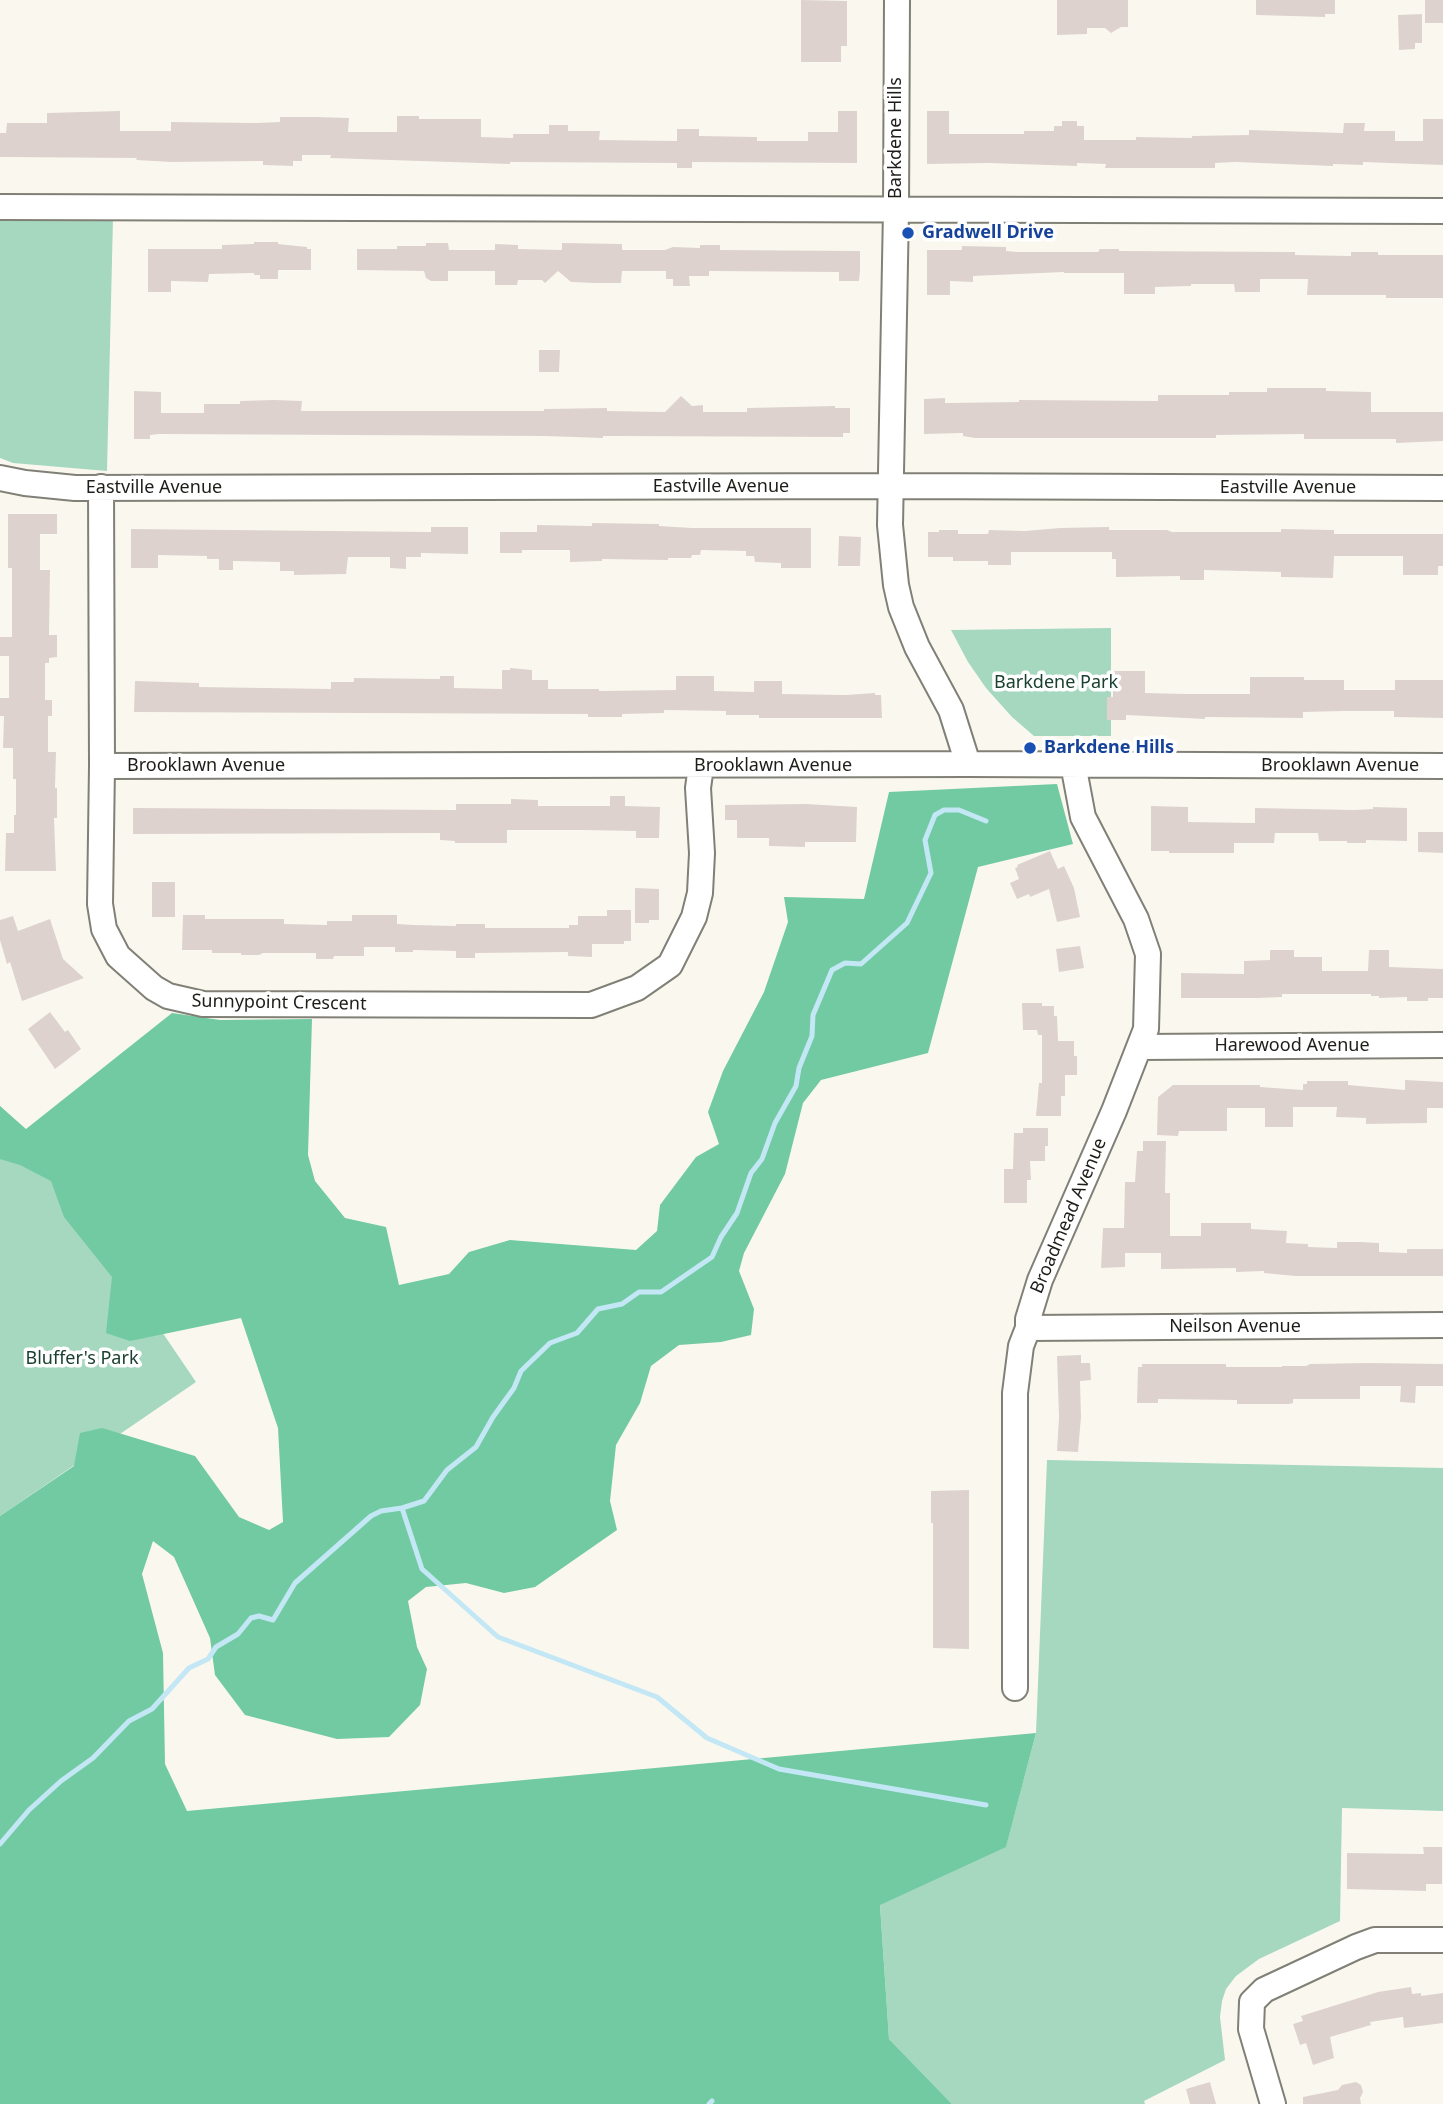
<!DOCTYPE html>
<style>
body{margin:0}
canvas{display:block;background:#faf8ee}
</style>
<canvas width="1443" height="2104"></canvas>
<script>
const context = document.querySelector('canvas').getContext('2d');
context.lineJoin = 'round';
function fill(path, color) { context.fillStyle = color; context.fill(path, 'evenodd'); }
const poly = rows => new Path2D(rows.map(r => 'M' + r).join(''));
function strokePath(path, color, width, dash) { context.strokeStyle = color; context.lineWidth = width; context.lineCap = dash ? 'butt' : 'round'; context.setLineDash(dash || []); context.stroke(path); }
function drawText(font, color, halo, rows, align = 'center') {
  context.font = font + ' "Noto Sans",sans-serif'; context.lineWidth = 7; context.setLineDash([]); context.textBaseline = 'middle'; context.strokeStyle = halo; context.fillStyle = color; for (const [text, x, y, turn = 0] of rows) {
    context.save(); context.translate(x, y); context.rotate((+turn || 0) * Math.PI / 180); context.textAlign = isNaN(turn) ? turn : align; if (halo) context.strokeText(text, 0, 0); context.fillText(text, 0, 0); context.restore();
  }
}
const green = poly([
 [0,217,113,218,107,471,13,463,0,458],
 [1111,628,1111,736,1034,736,1012,717,986,688,968,662,951,630],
 [0,1106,25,1130,196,1382,0,1516],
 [1047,1460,1443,1468,1443,1811,1342,1808,1340,1921,1259,1959,1236,1976,1226,1989,1222,2001,1220,2017,1225,2060,1144,2101,1145,2104,952,2104,889,2039,880,1904,1006,1846,1036,1733]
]);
const forest = poly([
 [1057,784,1073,844,978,867,928,1053,821,1080,803,1103,785,1174,744,1253,739,1271,754,1309,751,1335,721,1342,679,1345,651,1366,640,1403,616,1445,610,1501,617,1530,535,1587,504,1593,466,1583,426,1587,408,1601,417,1647,427,1669,420,1705,389,1737,337,1739,245,1715,215,1675,210,1638,174,1557,153,1541,142,1574,163,1653,165,1764,187,1811,1036,1733,1006,1847,880,1905,889,2039,952,2104,0,2104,0,1516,74,1466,80,1433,102,1428,195,1456,239,1517,269,1530,283,1522,278,1428,241,1318,130,1341,106,1333,112,1277,64,1217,51,1181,20,1165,0,1159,0,1106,26,1129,172,1013,220,1020,312,1019,308,1155,315,1181,345,1218,386,1227,399,1285,449,1274,469,1252,510,1240,636,1250,657,1231,660,1205,696,1157,719,1144,708,1112,723,1071,764,992,788,922,784,897,864,899,889,792]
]);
const stream = poly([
 [402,1508,422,1569,498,1637,657,1697,707,1738,779,1769,986,1805],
 [0,1844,29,1810,61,1781,93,1758,129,1721,152,1709,189,1668,208,1659,216,1647,238,1634,251,1618,259,1616,273,1620,295,1583,371,1516,381,1511,402,1508,424,1501,447,1470,476,1447,493,1417,514,1388,521,1371,550,1343,577,1333,598,1309,622,1304,639,1292,661,1292,712,1257,721,1237,737,1213,751,1173,762,1159,775,1123,796,1086,799,1068,812,1036,813,1015,832,970,845,963,861,964,907,923,931,873,925,840,935,815,944,810,959,810,986,821],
 [709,2104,712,2101]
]);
const building = poly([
 [801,0,847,1,847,46,841,46,841,62,801,62],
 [1057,0,1128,0,1128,27,1121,27,1111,33,1105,28,1087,28,1087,34,1057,35],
 [1256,0,1335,0,1335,14,1325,14,1325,17,1256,15],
 [1425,0,1443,0,1443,23,1425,23],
 [1422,14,1422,43,1415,43,1415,49,1399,50,1398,15],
 [120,111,120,131,171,131,171,122,256,123,280,122,280,117,317,117,349,118,348,132,397,132,397,116,419,116,419,119,481,119,481,137,513,138,513,134,549,134,549,125,568,125,568,131,600,131,599,140,677,141,677,129,699,129,699,136,757,137,757,141,808,141,808,132,838,132,838,111,857,111,857,163,692,162,692,168,677,168,677,163,510,162,510,164,330,158,331,155,302,155,302,161,293,161,293,166,263,165,263,161,171,162,136,160,137,158,0,157,0,133,6,133,7,123,47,123,47,113],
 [927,111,949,111,949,134,1024,134,1024,131,1054,131,1054,126,1062,126,1062,121,1077,121,1077,126,1084,126,1084,140,1136,140,1136,137,1192,138,1192,136,1249,135,1249,130,1343,133,1344,123,1365,123,1364,131,1395,131,1395,141,1423,141,1423,119,1443,119,1443,165,1363,162,1363,165,1333,164,1333,166,1236,162,1215,163,1215,168,1105,168,1106,164,1077,163,1077,166,988,163,927,164],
 [254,242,278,242,278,244,307,247,307,249,311,249,311,270,278,270,278,279,260,279,260,275,254,275,254,273,209,274,208,282,171,281,171,292,148,292,148,249,222,249,222,245,254,244],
 [426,243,448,243,449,250,495,250,495,244,518,245,518,249,562,250,562,243,622,244,622,250,665,250,673,247,700,248,700,245,720,245,720,250,860,251,860,271,859,281,839,281,839,272,709,271,709,276,689,276,690,286,673,286,673,279,666,279,666,271,622,271,621,283,595,283,571,282,558,271,545,283,542,280,518,280,517,285,495,285,495,271,448,271,448,281,431,281,426,278,424,271,357,270,357,249,397,249,397,246,426,246],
 [962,246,1006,247,1006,251,1018,252,1098,252,1100,249,1119,249,1119,251,1295,252,1295,255,1351,256,1351,252,1378,252,1378,255,1443,255,1443,298,1386,298,1386,295,1307,295,1308,279,1260,279,1260,292,1235,292,1234,284,1191,284,1191,286,1155,287,1155,294,1124,294,1124,273,1064,273,1064,272,973,276,973,282,950,281,950,295,927,295,927,250,962,250],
 [539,350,560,350,559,372,539,372],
 [1267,388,1326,388,1326,391,1371,392,1371,412,1443,412,1443,441,1396,443,1396,439,1304,439,1304,434,1216,435,1216,438,975,438,963,436,963,433,924,434,924,399,945,398,945,403,1019,402,1019,400,1158,401,1158,395,1229,395,1229,392,1267,392],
 [134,391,161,392,161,413,204,413,204,404,240,404,240,401,274,400,302,401,301,411,544,411,544,409,607,408,607,411,665,412,681,396,692,406,703,405,703,412,747,412,747,408,835,406,835,408,850,408,850,433,843,433,843,437,615,436,603,436,603,438,544,436,159,434,150,435,150,439,134,439],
 [8,514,57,514,57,534,40,534,40,570,50,570,49,635,57,635,57,657,49,658,49,663,45,663,45,700,52,700,52,716,48,716,48,752,56,752,55,788,57,788,57,818,54,818,56,871,5,871,6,833,14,833,14,815,16,815,16,779,13,779,13,748,3,748,4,716,0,716,0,698,9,698,9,656,0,656,0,637,12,637,12,568,8,568],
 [592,523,659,524,659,526,692,528,811,528,811,568,781,568,781,563,755,562,754,556,746,556,746,551,701,550,700,555,692,555,691,558,668,558,668,560,602,559,602,561,570,562,570,550,522,550,522,553,500,553,500,532,537,532,537,525,592,526],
 [431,527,468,527,468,554,421,553,421,557,406,557,406,569,390,568,390,557,348,557,346,574,294,575,294,571,280,571,280,562,233,561,233,570,219,570,219,559,207,559,207,556,158,555,158,568,131,568,131,529,431,532],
 [1109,527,1109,530,1167,530,1172,532,1281,532,1281,529,1334,530,1334,534,1443,534,1443,566,1438,566,1438,575,1403,575,1403,556,1334,556,1333,578,1281,577,1281,572,1204,570,1204,580,1180,580,1180,576,1116,577,1116,559,1112,559,1112,552,1011,552,1011,565,988,565,988,561,953,561,953,557,928,557,928,532,939,532,939,530,958,530,958,534,988,534,989,530,1025,531,1060,528],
 [839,536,861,537,860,566,838,566],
 [510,668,532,670,532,680,548,680,548,689,599,689,599,691,676,690,676,676,714,676,714,691,754,692,754,681,782,681,782,694,846,695,875,693,875,695,881,695,882,718,759,718,759,715,726,715,726,711,664,710,664,713,622,714,622,717,588,717,588,714,134,712,135,681,199,683,199,687,331,689,331,682,354,682,354,678,440,679,440,676,454,676,454,688,502,689,502,670,510,670],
 [1113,671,1145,671,1145,693,1186,694,1250,694,1250,677,1304,677,1304,680,1344,680,1344,690,1395,690,1395,680,1443,680,1443,718,1394,717,1394,711,1344,711,1303,712,1303,718,1205,717,1205,719,1126,715,1126,720,1107,720,1107,697,1113,697],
 [610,796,625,796,625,806,660,807,659,838,636,838,636,831,581,830,507,830,507,843,455,843,455,841,440,840,440,833,133,834,133,808,456,810,456,804,511,804,511,799,538,800,538,806,610,806],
 [806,804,857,807,856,842,805,842,805,847,769,846,769,838,737,838,737,820,725,820,725,805],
 [1151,806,1188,807,1188,822,1255,823,1255,808,1354,810,1373,809,1373,807,1407,808,1407,841,1366,840,1366,843,1347,843,1347,841,1319,841,1318,833,1275,833,1274,843,1234,843,1234,853,1169,853,1169,851,1151,851],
 [1418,832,1443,832,1443,853,1418,852],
 [1050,851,1058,869,1064,866,1074,888,1080,917,1057,922,1049,889,1030,897,1029,894,1017,899,1010,883,1019,879,1015,868,1018,867,1017,865],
 [152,882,175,882,175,917,152,917],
 [635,888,659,889,659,920,649,920,649,923,635,923],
 [607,910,631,910,631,941,624,941,624,944,592,944,592,957,568,956,568,952,475,953,475,958,456,958,456,951,413,950,413,952,395,952,395,947,364,947,364,956,334,956,333,959,316,959,316,953,263,953,259,955,241,955,241,953,212,953,212,950,182,950,183,915,205,915,205,919,284,919,284,924,327,925,327,921,352,921,352,915,397,915,397,924,414,925,456,926,456,924,485,924,485,928,569,928,569,925,578,925,578,916,607,916],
 [13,916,18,931,50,919,63,959,84,978,22,1001,10,962,7,964,0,940,0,920],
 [1080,946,1084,968,1059,972,1056,949],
 [1270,950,1294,950,1294,957,1322,957,1322,971,1368,971,1369,950,1389,950,1389,967,1443,969,1443,998,1428,998,1428,1001,1407,1001,1407,997,1379,998,1379,996,1371,996,1371,994,1282,994,1282,997,1258,998,1181,998,1181,973,1244,974,1244,961,1270,960],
 [1022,1003,1042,1003,1042,1006,1054,1006,1054,1016,1057,1016,1058,1041,1074,1041,1074,1056,1077,1056,1077,1075,1065,1075,1065,1096,1061,1096,1061,1116,1036,1116,1039,1083,1042,1083,1042,1035,1038,1035,1037,1030,1023,1030],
 [50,1012,65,1032,68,1030,81,1049,55,1069,28,1029],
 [1405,1080,1443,1082,1443,1108,1427,1108,1427,1123,1366,1124,1366,1118,1336,1117,1337,1107,1293,1107,1293,1127,1265,1127,1265,1108,1227,1108,1227,1131,1179,1131,1178,1136,1157,1135,1158,1097,1173,1085,1260,1085,1260,1087,1303,1090,1303,1084,1307,1084,1307,1081,1348,1081,1348,1085,1405,1090],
 [1023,1128,1048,1128,1048,1146,1045,1146,1045,1161,1030,1161,1031,1180,1027,1180,1027,1203,1004,1203,1004,1169,1013,1169,1014,1133,1023,1133],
 [1143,1141,1166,1141,1165,1193,1170,1193,1170,1236,1201,1236,1201,1223,1251,1223,1251,1229,1287,1231,1286,1243,1308,1244,1308,1247,1337,1248,1337,1242,1361,1242,1379,1243,1379,1252,1407,1253,1407,1249,1443,1249,1443,1276,1295,1276,1264,1273,1264,1271,1236,1272,1236,1268,1161,1269,1161,1253,1125,1253,1125,1267,1101,1268,1103,1228,1124,1228,1125,1182,1135,1182,1137,1151,1143,1151],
 [1081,1355,1081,1363,1090,1363,1091,1380,1080,1381,1081,1417,1078,1452,1057,1451,1059,1417,1057,1356],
 [1368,1363,1443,1364,1443,1386,1416,1386,1415,1403,1400,1402,1401,1386,1360,1386,1360,1399,1293,1399,1293,1403,1289,1404,1237,1404,1237,1400,1158,1399,1158,1403,1137,1403,1138,1367,1142,1367,1142,1364,1226,1364,1226,1367,1282,1367,1282,1366,1306,1366,1310,1364],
 [969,1490,969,1649,933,1648,933,1523,931,1523,931,1491],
 [1423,1847,1442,1847,1442,1884,1426,1884,1426,1891,1347,1889,1347,1853,1424,1854],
 [1411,1987,1412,1994,1421,1993,1421,1996,1443,1993,1443,2023,1404,2028,1403,2017,1370,2022,1371,2025,1330,2037,1334,2058,1313,2065,1306,2043,1300,2045,1293,2024,1303,2021,1301,2016,1378,1992],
 [1210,2082,1216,2104,1190,2104,1186,2089],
 [1356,2082,1361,2085,1363,2092,1360,2098,1361,2104,1303,2104,1303,2097,1338,2090,1342,2085]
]);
const minor = poly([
 [897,0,896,210,890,525,896,585,901,607,917,647,951,710,968,764],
 [0,207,1443,211],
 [0,478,25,483,75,488,889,486,1443,488],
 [101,487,102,766,100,904,104,929,118,956,154,988,168,996,203,1004,591,1005,637,988,670,965,694,917,700,893,702,853,698,788,701,766],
 [102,766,968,764,1443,766],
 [1140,1047,1443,1045],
 [1028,1328,1443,1325],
 [1015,1688,1015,1393,1021,1346,1028,1328,1028,1319,1040,1280,1114,1111,1146,1029,1148,954,1136,919,1083,817,1073,764],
 [1273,2104,1251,2029,1252,2002,1264,1990,1356,1947,1375,1940,1443,1940]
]);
const markers = [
 [908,233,7,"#1a4fb4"],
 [1030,748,7,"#1a4fb4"]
];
const streetNames = [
 ["Barkdene Hills",896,138,-90],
 ["Eastville Avenue",721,487],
 ["Eastville Avenue",154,488],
 ["Eastville Avenue",1288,488],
 ["Brooklawn Avenue",206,766],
 ["Brooklawn Avenue",773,766],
 ["Brooklawn Avenue",1340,766],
 ["Sunnypoint Crescent",279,1003,1],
 ["Harewood Avenue",1292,1046],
 ["Broadmead Avenue",1069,1216,-67],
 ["Neilson Avenue",1235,1327]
];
const transitNames = [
 ["Gradwell Drive",922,233],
 ["Barkdene Hills",1044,748]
];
const parkNames = [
 ["Barkdene Park",1056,683],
 ["Bluffer's Park",82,1359]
];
fill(green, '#a5d8bf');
fill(forest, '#71caa2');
strokePath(stream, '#c4e7f6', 5);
fill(building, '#ded2cf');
strokePath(minor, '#818077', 28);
strokePath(minor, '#fff', 24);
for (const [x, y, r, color] of markers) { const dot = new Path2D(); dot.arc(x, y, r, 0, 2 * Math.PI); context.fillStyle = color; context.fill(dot); strokePath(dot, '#fff', 2.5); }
drawText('18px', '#1e1d19', '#fff', streetNames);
drawText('bold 18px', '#164399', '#fff', transitNames, 'left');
drawText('18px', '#194030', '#fff', parkNames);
</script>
